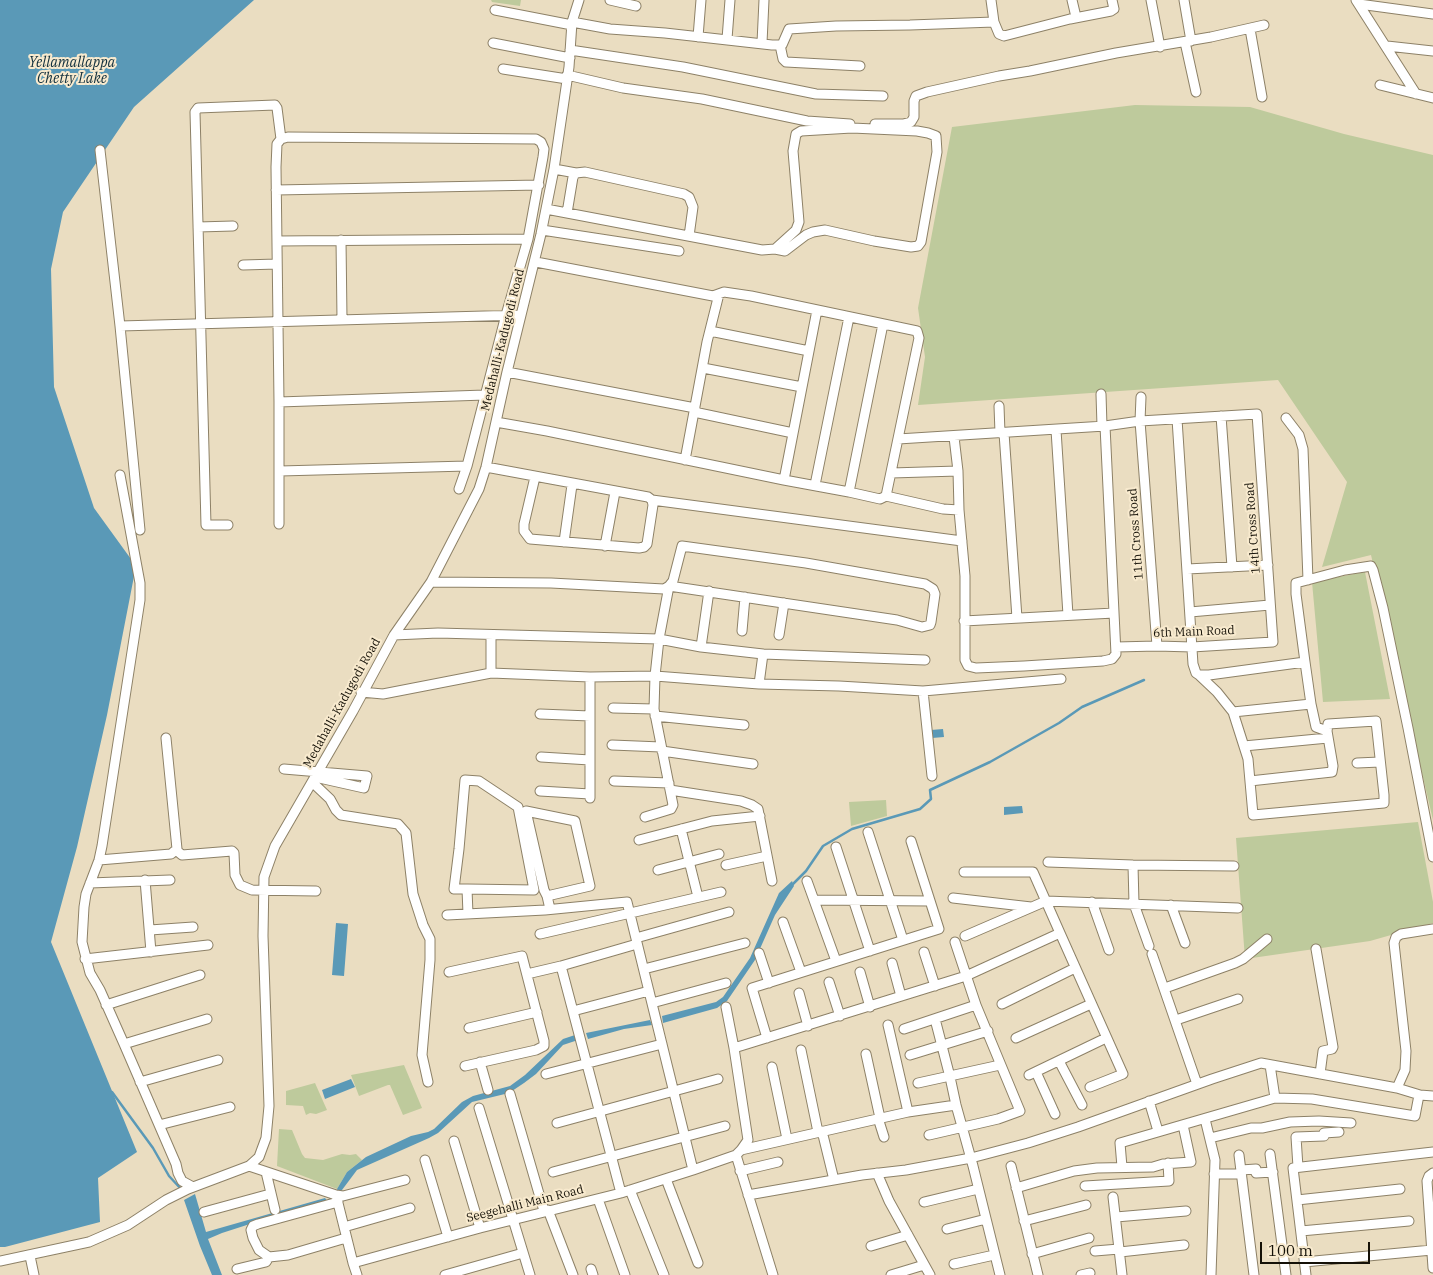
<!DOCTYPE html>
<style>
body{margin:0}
#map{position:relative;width:1433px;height:1275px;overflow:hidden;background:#eaddc1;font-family:"IBM Plex Serif",serif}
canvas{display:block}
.scale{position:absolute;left:1260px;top:1242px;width:110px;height:22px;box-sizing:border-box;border:2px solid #151107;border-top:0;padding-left:6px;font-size:15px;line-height:18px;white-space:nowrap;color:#151107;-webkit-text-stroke:4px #f8eace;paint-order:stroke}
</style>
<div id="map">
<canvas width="1433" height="1275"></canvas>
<div class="scale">100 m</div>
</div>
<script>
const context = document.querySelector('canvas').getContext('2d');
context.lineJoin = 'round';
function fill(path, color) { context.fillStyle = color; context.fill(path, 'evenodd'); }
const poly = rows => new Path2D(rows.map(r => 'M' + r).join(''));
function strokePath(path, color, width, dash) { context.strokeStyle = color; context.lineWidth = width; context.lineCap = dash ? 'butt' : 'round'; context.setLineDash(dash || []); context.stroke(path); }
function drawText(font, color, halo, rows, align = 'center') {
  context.font = font + ' "IBM Plex Serif",serif'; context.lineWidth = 4; context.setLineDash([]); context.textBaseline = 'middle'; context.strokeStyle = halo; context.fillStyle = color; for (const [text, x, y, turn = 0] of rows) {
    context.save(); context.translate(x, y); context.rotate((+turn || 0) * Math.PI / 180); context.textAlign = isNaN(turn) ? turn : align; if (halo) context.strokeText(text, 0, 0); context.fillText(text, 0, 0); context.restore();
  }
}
const green = poly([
 [491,0,521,0,520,6,492,2],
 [1135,105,1250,107,1344,134,1433,155,1433,820,1371,555,1322,567,1347,482,1278,380,918,405,925,357,918,308,952,127],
 [1365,572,1390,699,1323,702,1312,582],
 [886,800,887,816,851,826,849,802],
 [1418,822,1433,902,1433,923,1370,941,1245,959,1236,838],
 [404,1065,422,1108,403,1115,390,1085,388,1085,359,1096,351,1075],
 [315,1083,327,1110,316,1114,310,1113,306,1115,303,1106,286,1105,286,1091],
 [279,1129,292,1130,302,1154,305,1158,323,1160,342,1154,350,1155,356,1154,362,1160,347,1172,337,1189,277,1166]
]);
const water = poly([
 [0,0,254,0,134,107,63,212,51,269,54,387,94,508,136,566,107,715,77,847,51,942,137,1152,98,1178,100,1222,5,1247,0,1247],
 [943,729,944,737,932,738,931,730],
 [1022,806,1023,813,1004,815,1004,807],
 [792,881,794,886,775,915,755,960,727,1001,717,1008,663,1023,662,1016,716,1002,723,997,750,958,779,893],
 [336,923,348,924,344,976,332,975],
 [650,1020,652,1025,624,1029,588,1039,586,1033],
 [575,1035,575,1041,563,1045,536,1074,524,1083,509,1093,472,1102,438,1133,429,1138,357,1170,339,1194,337,1189,347,1172,366,1157,411,1136,428,1132,434,1129,462,1102,473,1096,510,1086,525,1075,563,1039],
 [351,1079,355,1087,325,1099,322,1090],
 [195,1194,206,1232,325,1198,329,1203,253,1223,222,1233,208,1239,222,1275,212,1275,200,1246,184,1200]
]);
const stream = poly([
 [791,886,806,871,823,846,852,829,920,809,931,799,930,790,990,762,1059,723,1082,707,1144,680],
 [112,1092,153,1148,169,1176,181,1189]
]);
const minor = poly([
 [610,0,636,6],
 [991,0,994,22],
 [1072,0,1076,17],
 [1151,0,1160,47],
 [1184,0,1191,41],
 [1356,0,1416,94],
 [1359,4,1433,14],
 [495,10,572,25],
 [572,22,610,29,665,33,772,45,782,45,789,29,836,26,910,25,994,22,999,34,1004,36,1070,19,1111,11,1114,9,1112,0],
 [1250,29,1262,97],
 [698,37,701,0],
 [727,39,730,0],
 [1185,42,1196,92],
 [493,43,570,58],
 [762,43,764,0],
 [780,45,783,59,786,62,860,66],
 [1387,46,1433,51],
 [570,50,683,67,816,94,883,96],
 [503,69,567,79],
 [567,75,623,88,702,99,807,121,850,124],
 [1380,85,1433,98],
 [875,124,903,124,911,122,914,117,914,101,916,96,927,92,999,76,1030,71,1116,53,1211,37,1264,25],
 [100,150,120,326,140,530],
 [554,169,576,173,585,172,684,194,689,197,693,207,689,236],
 [276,190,539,185],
 [546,209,762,250,775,249,796,230,799,222,793,151,796,134,801,131,852,128,917,131,928,133,936,136,937,152,921,242,918,246,911,247,874,241,825,230,813,232,806,235,785,251,775,249],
 [567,213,573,177,576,173],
 [198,227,233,226],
 [542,230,679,251],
 [341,240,342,319],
 [277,241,528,239],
 [243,265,277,264],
 [120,326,521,315],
 [710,331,809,351],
 [703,368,802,387],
 [507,372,695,408],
 [1101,394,1102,426],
 [1141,397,1140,421,1157,646],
 [279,402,485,395],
 [999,406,1000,433],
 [694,412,793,433],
 [1221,416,1232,567],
 [1286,418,1299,435,1303,449,1308,580],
 [1177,419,1193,664,1196,673,1199,675,1209,675,1305,662,1296,594,1296,583,1345,570,1371,566,1373,570,1383,608,1408,728,1433,857],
 [496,422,547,431,784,480,849,492,880,499,886,496,919,338,917,331,751,296,724,292,713,296,536,262],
 [1105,426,1140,421,1257,414,1273,642,1192,647,1157,646,1116,647],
 [1056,430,1068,615],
 [1004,433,1017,618],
 [954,437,958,471],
 [685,460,707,342,719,294],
 [486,467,648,497,652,500,653,505,647,544,644,547,639,548,530,539,524,531,524,524,535,477],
 [280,471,467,466],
 [891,473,958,471,959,510],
 [120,475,140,583,140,600,102,846,99,860,86,894,84,907,82,942,90,973,100,990,124,1044,176,1164,178,1173,182,1181,193,1187],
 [784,480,817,310],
 [815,485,849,317],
 [849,492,883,324],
 [886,496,943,509,959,510,965,576,965,660,968,666,976,668,1024,666,1103,661,1112,659,1116,654,1105,426,898,439],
 [652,500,962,541],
 [279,524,279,402,276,167,277,144,281,139,288,137,536,139,541,142,544,149,543,157,528,239,506,315,467,466,459,489],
 [228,525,206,525,195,112,198,108,275,105,277,108,281,139],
 [564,542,572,485],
 [605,546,615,492],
 [1187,569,1268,565],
 [431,582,551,583,664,589,669,586,897,620,922,627,930,625,931,622,935,594,933,589,925,584,806,563,682,546,673,581,669,586,659,639,655,676,654,709,673,805,671,809,645,817],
 [1190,612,1270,605],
 [964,621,1114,613],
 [742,631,745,597],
 [394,635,438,633,659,639,701,647,763,654,925,660],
 [491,635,491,673],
 [779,635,784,603],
 [701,647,709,591],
 [1199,675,1217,692,1233,712,1311,704,1305,662],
 [590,677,590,798],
 [759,684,763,654],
 [923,691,932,776],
 [361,692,383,694,491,673,590,677,655,676,759,684,839,686,923,691,1061,679],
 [1311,704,1316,727,1327,731],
 [613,708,654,709],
 [1233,712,1248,759,1253,815,1384,803,1384,795,1376,721,1328,724,1327,731,1333,766,1332,772,1250,781],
 [540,714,590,716],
 [655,716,744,725],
 [612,745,661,747],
 [1244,746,1328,738],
 [662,751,753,764],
 [541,757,590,760],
 [1357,763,1380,762],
 [284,769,367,776,364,788,315,777],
 [614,781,669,783],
 [312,782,330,799,336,810,341,815,398,824,406,833,413,894,423,925,430,939,430,960,422,1055,428,1082],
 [670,790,741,801,752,805,758,809,772,881],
 [540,791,590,794],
 [681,829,698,897],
 [868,832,903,940],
 [639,840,712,821,760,816],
 [836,847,870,951],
 [176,850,182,855,232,851,234,853,235,875,240,885,252,890,316,891],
 [99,860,171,854,177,849,166,738],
 [1048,862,1133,865,1234,866],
 [726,865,767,856],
 [1133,865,1134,904,1149,946],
 [658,870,719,854],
 [145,880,151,952],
 [807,881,836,961],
 [90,883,170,880],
 [467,889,534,890,518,807,479,781,465,780,459,849,454,889,467,889,468,914],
 [547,896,544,890,526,811,575,821,590,886,547,896,550,909],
 [953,898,1031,907],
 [814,900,930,901],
 [1092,902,1109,950],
 [1171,905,1185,943],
 [447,915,545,910,627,902,693,1170],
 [783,922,801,972],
 [150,930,193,927],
 [1060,933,1123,1074,1090,1087],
 [540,934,721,892],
 [965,936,1046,901,1238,908],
 [636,938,729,912],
 [1316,949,1333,1047,1332,1049,1323,1051,1320,1074],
 [924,952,935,986],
 [759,953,769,983],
 [1152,954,1197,1084],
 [85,959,208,945],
 [892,963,901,996],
 [561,966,621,1193],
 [644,969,745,943],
 [449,972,522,956,544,1041,544,1046,536,1050,465,1066],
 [860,972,870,1007],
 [527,974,561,966,637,944],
 [829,982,840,1016],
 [1165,988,1235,963,1243,959,1267,939],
 [799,993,808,1026],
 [652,1003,726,983],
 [1002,1004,1075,968],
 [106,1005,200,975],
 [726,1007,734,1048],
 [573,1011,649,991],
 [935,1019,950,1077,956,1105,973,1166,1000,1275],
 [1176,1020,1238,999],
 [888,1025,908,1112],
 [469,1028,537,1012],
 [904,1029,976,1005],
 [767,1038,752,988,939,929,911,841],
 [1016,1038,1091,1004],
 [124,1044,207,1019],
 [801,1050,818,1132],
 [866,1054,880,1118],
 [910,1055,988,1031],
 [1059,1061,1082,1105],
 [480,1062,488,1090],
 [1270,1065,1275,1098],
 [772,1067,787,1139],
 [1036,1072,1055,1114],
 [546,1074,662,1044],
 [1029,1075,1106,1038],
 [140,1082,218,1060],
 [918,1083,1000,1065],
 [1397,1088,1405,1070,1406,1051,1394,943,1396,937,1401,934,1433,929],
 [510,1094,544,1211],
 [1149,1101,1158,1131],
 [479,1108,530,1275],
 [878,1118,884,1137],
 [1205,1119,1215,1160,1211,1275],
 [557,1123,718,1079],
 [159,1125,230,1107],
 [822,1131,834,1180],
 [929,1135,998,1119,1020,1111,976,1005,955,942],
 [1210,1138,1251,1128,1262,1128,1290,1122,1319,1121,1351,1123],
 [454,1141,480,1228],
 [741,1150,908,1112,956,1105],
 [1270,1154,1286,1275],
 [736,1155,741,1150,748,1140,734,1048,966,976,1060,933,1033,872,964,872],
 [1239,1155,1254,1275],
 [425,1160,448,1237],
 [249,1166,336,1195,343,1196,405,1180],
 [1011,1166,1038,1275],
 [1122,1167,1120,1143,1275,1098,1312,1099,1415,1116,1419,1095],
 [1298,1167,1296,1137,1324,1136,1324,1133,1339,1132],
 [1241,1170,1256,1169,1256,1173,1273,1172],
 [740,1171,778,1162],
 [266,1172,275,1210],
 [553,1172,725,1126],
 [877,1173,889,1201,930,1275],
 [1433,1173,1429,1176,1427,1181,1433,1268],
 [1214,1174,1241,1174],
 [666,1179,698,1263],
 [1085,1186,1169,1181,1168,1163],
 [1016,1188,1074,1171,1097,1168,1153,1167,1163,1164,1191,1162,1183,1125],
 [630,1190,664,1275],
 [336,1195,353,1263,480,1228,621,1193,693,1170,736,1155,773,1275],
 [748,1195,862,1175,906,1170,971,1158,1028,1143,1078,1127,1212,1079,1261,1063,1397,1088,1420,1095,1433,1096],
 [1113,1197,1122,1275],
 [598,1199,625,1275],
 [1297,1200,1400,1189],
 [338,1202,258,1224,253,1226,251,1230,253,1238,259,1250,269,1257,288,1255,346,1238],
 [924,1202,978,1189],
 [548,1210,573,1275],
 [204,1212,270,1194],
 [1116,1217,1186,1211],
 [1024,1221,1086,1205],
 [344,1227,410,1208],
 [947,1229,986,1219],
 [1301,1231,1409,1221],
 [871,1246,908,1235],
 [1095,1251,1119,1249],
 [1120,1252,1184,1245],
 [1032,1254,1089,1238],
 [30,1256,34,1275],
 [0,1261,89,1242,128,1225,166,1200,188,1189,249,1166,259,1157,266,1138,269,1106,263,936,264,877,275,846,353,711,394,635,431,582,479,489,486,467,507,372,541,234,554,169,569,67,572,22,579,0],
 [1304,1262,1432,1250],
 [353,1263,357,1275],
 [954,1264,994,1255],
 [237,1269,266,1262,269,1257],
 [591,1269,593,1275],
 [445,1275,523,1253],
 [891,1275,924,1265],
 [1081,1275,1090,1273],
 [1306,1275,1293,1168,1433,1152]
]);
const streetNames = [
 ["Medahalli-Kadugodi Road",503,340,-76],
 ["14th Cross Road",1253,528,-94],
 ["11th Cross Road",1136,534,-94],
 ["6th Main Road",1194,632,-2],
 ["Medahalli-Kadugodi Road",342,703,-61],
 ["Seegehalli Main Road",525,1204,-14]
];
const waterNames = [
 ["Yellamallappa",72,63],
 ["Chetty Lake",72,79]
];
fill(green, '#beca9c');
fill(water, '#5a99b7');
strokePath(stream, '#5a99b7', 2.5);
strokePath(minor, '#8d8167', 11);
strokePath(minor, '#fff', 9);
drawText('12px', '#151107', '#f8eace', streetNames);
drawText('italic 14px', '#112f3d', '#f8eace', waterNames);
</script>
